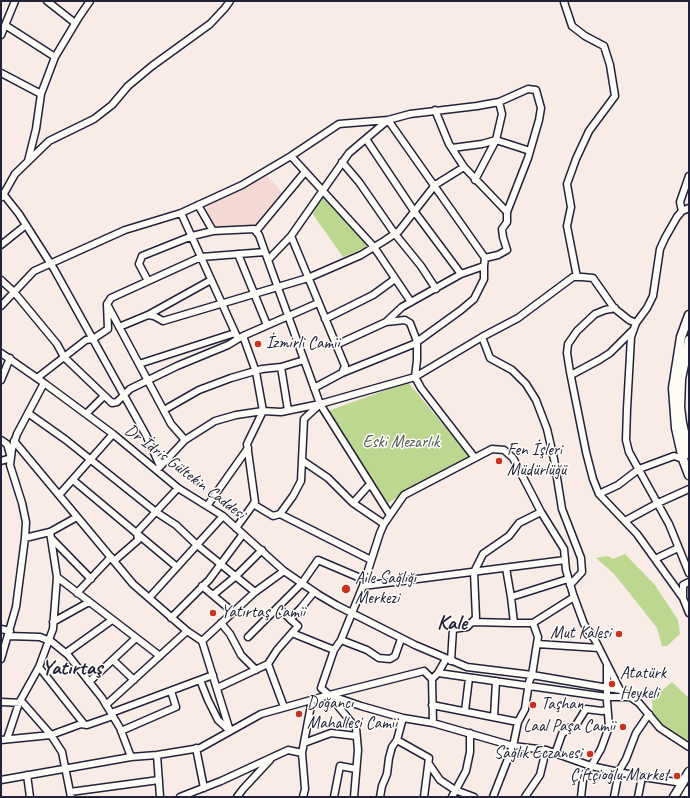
<!DOCTYPE html>
<meta charset="utf-8">
<style>
body{margin:0}
#map{position:relative;width:690px;height:798px;overflow:hidden;background:#f9ece7;font-family:Caveat,sans-serif}
canvas{display:block}
.frame{position:absolute;inset:0;border:2px solid #22223b;pointer-events:none}
</style>
<div id="map">
<canvas width="690" height="798"></canvas>
<div class="frame"></div>
</div>
<script>
const context = document.querySelector('canvas').getContext('2d');
context.lineJoin = 'round';
function fill(path, color) { context.fillStyle = color; context.fill(path, 'evenodd'); }
const poly = rows => new Path2D(rows.map(r => 'M' + r).join(''));
function strokePath(path, color, width, dash) { context.strokeStyle = color; context.lineWidth = width; context.lineCap = dash ? 'butt' : 'round'; context.setLineDash(dash || []); context.stroke(path); }
function drawText(font, color, halo, rows, align = 'center') {
  context.font = font + ' Caveat,sans-serif'; context.lineWidth = 3; context.setLineDash([]); context.textBaseline = 'middle'; context.strokeStyle = halo; context.fillStyle = color; for (const [text, x, y, turn = 0] of rows) {
    context.save(); context.translate(x, y); context.rotate((+turn || 0) * Math.PI / 180); context.textAlign = isNaN(turn) ? turn : align; if (halo) context.strokeText(text, 0, 0); context.fillText(text, 0, 0); context.restore();
  }
}
const built = poly([
 [266,175,286,196,258,227,216,229,205,206]
]);
const green = poly([
 [323,197,369,246,343,257,312,213],
 [408,382,469,456,388,503,328,411],
 [625,554,655,585,678,620,680,634,667,646,662,646,657,628,635,600,614,574,596,558,608,556,613,559],
 [672,682,689,698,689,740,681,740,663,726,653,715,652,699]
]);
const minor = poly([
 [47,1,75,23],
 [565,1,564,2,572,26,585,36,604,46,610,65,615,96,589,131,576,159,567,184,571,207,567,226,577,277],
 [5,25,55,57],
 [1,35,15,1],
 [1,73,41,94],
 [435,110,449,144,464,167,507,212],
 [366,139,414,211,461,274],
 [452,148,482,144,496,140,502,114,499,102],
 [291,156,374,247,411,302],
 [28,161,36,129,41,94,55,57,79,17,90,1],
 [342,162,359,182,395,234,421,266,436,289],
 [475,180,496,140,530,151],
 [4,195,19,214,54,269,146,435,160,466],
 [2,197,15,174,49,141,94,119,112,105,128,86,152,66,210,24,225,8,230,1],
 [198,205,213,231],
 [682,211,680,202,689,176],
 [181,213,238,339],
 [256,231,305,172],
 [291,236,345,366,342,373,314,388],
 [1,245,26,225],
 [238,254,267,325],
 [268,260,291,236,349,153,388,120],
 [1,280,14,292,57,344,64,357,112,403,117,402,130,389,177,366,228,345,243,336,318,303],
 [148,281,139,264,142,256,192,236,213,231,254,229,259,235,265,252],
 [1,306,34,271,125,230,181,213,242,185,291,156,339,124,388,120,410,114,477,106,499,102,528,89,536,90,541,108,539,120,528,158,507,212,507,222,502,229,503,237,507,250,498,255,485,258],
 [108,306,171,424,185,440],
 [148,315,211,280],
 [325,319,373,295,395,279],
 [386,322,405,320,410,323,417,341,417,360,415,377,421,388,475,458],
 [636,323,647,308,653,296,660,249,665,238,677,217,682,211,689,208],
 [119,327,148,315,154,316,163,321,308,278,361,255,384,241,399,231,435,185,464,167],
 [482,337,490,358,512,370,526,384,536,400,547,429,554,459,562,509,581,558,582,572,570,585],
 [336,345,386,322,402,307,461,274,484,266],
 [1,353,44,383,113,434,178,488,223,516,284,571,319,595,336,605,415,645,467,667,532,675,620,690],
 [139,364,235,333],
 [281,367,288,410],
 [342,373,414,344,461,310,474,299,484,279,484,266,485,258,388,120],
 [571,375,599,360,610,353,632,331],
 [37,378,86,340,93,339,108,329,107,304,111,298,201,257,265,252,320,404],
 [1,380,10,358],
 [164,410,199,390,231,378,262,369,281,367,304,360],
 [28,413,66,440,156,512,176,525,197,545,255,592],
 [86,414,104,396],
 [1,440,7,444,11,458,1,461],
 [14,441,133,584,187,631,202,641,230,731],
 [683,459,674,456,639,469,618,485,599,494,637,534,683,598],
 [303,461,328,478,353,503,384,524],
 [157,470,185,440,215,421,236,415,263,411,281,412,320,404,390,515],
 [73,480,177,567],
 [599,494,593,479,586,452,570,372,567,353,568,344,577,331,595,314,605,310,615,308],
 [59,495,113,434],
 [353,503,370,484],
 [253,504,273,516,280,514],
 [207,506,248,448],
 [625,521,658,503,689,489],
 [236,528,255,502,247,444,263,411,256,372,243,336],
 [25,538,50,532],
 [51,538,91,579],
 [655,559,678,548],
 [371,560,280,514,293,496,301,481,304,419,320,404,415,377,482,337,518,318,573,277,582,277,593,278,614,308,629,320,636,323,631,337,627,409,626,440,629,452,669,524,689,573],
 [114,561,138,540,137,532,178,488],
 [506,568,511,597,568,579],
 [57,577,160,656],
 [689,582,683,585,683,598,689,613],
 [202,586,233,612],
 [363,586,565,560],
 [77,593,111,557],
 [213,595,236,576,262,550],
 [149,598,223,516],
 [278,607,290,619],
 [171,618,209,580,243,534],
 [53,622,89,602],
 [472,622,514,623],
 [221,623,230,634,241,655,256,670],
 [533,623,574,597],
 [1,629,10,631],
 [292,633,334,650],
 [8,636,40,637,52,642,68,655,102,698,120,728,131,757],
 [248,637,302,583,318,560,365,580],
 [341,640,367,650,379,658,390,659,395,656,401,639],
 [202,641,255,592,284,571],
 [537,644,599,648],
 [66,653,112,620],
 [1,659,16,607,25,538,26,522,22,503,10,465,12,449,17,434,44,383],
 [446,659,438,673,432,679,433,723,513,746,546,750,591,766,642,777,683,783],
 [113,660,134,680],
 [451,661,453,629,467,627,476,618,474,572,483,554,509,536,519,523,541,512],
 [39,667,84,724],
 [438,673,607,697,629,697],
 [200,680,208,700,218,720,229,730],
 [89,682,136,638],
 [217,688,268,664],
 [329,695,356,728,358,750,354,797],
 [1,702,23,703,51,735,62,752,71,797],
 [106,705,187,631],
 [432,705,518,722],
 [284,707,268,664,277,650,298,626,290,619,301,608,314,592],
 [465,711,469,678],
 [111,713,213,675],
 [494,717,496,681],
 [403,718,397,740,429,758,424,797],
 [433,723,403,718,361,706,329,695,321,688,334,650,341,640,363,586,380,533,384,524,404,495,492,449,504,450,513,458,541,512,564,549,566,570,573,594,584,624,595,640,620,690,639,703,660,728,689,747],
 [121,731,176,707,171,691],
 [7,739,19,703,39,667,53,629,57,577,50,532,77,517],
 [1,740,51,735,81,724,87,725,113,716],
 [304,743,331,733,356,736],
 [196,748,204,788],
 [555,754,562,734,569,728,576,725,586,709,602,711,607,710],
 [157,755,160,797],
 [429,764,440,780,455,790,474,797],
 [27,775,30,797],
 [1,780,131,757,157,755,200,748,261,714,329,695,424,671,432,679],
 [70,792,159,780],
 [180,797,221,781,288,750,302,753],
 [237,797,243,789,270,760],
 [303,797,305,789,302,753,312,700],
 [334,797,340,766,356,769],
 [380,797,382,786,387,774,389,758,392,747,397,740],
 [452,797,466,771,470,752,470,733],
 [493,797,513,746,518,722,525,709,529,682,532,675,538,637,533,623,514,623,511,597],
 [525,797,540,775,546,750],
 [581,797,583,780,601,749,609,727,607,701,607,666],
 [614,797,619,771,626,759,636,733,649,714],
 [638,797,642,777]
]);
const highway = poly([
 [689,315,681,337,673,388,676,428,683,459,689,475],
 [689,340,681,379,680,407,682,423,689,454],
 [674,797,689,772],
 [685,797,689,790]
]);
const markers = [
 [258,344,4,"#c8321e"],
 [499,461,4,"#c8321e"],
 [346,589,5,"#c8321e"],
 [213,613,4,"#c8321e"],
 [619,634,4,"#c8321e"],
 [612,684,4,"#c8321e"],
 [533,705,4,"#c8321e"],
 [299,714,4,"#c8321e"],
 [623,727,4,"#c8321e"],
 [590,754,4,"#c8321e"],
 [677,776,4,"#c8321e"]
];
const poiNames = [
 ["İzmirli Camii",266,344],
 ["Fen İşleri",507,451],
 ["Müdürlüğü",507,471],
 ["Aile Sağlığı",355,579],
 ["Merkezi",355,599],
 ["Yatırtaş Camii",221,613],
 ["Mut Kalesi",611,634,"right"],
 ["Atatürk",620,674],
 ["Heykeli",620,694],
 ["Doğancı",307,704],
 ["Mahallesi Camii",307,724],
 ["Taşhan",541,705],
 ["Laal Paşa Camii",615,727,"right"],
 ["Sağlık Eczanesi",582,754,"right"],
 ["Çiftçioğlu Market",669,776,"right"]
];
const parkNames = [
 ["Eski Mezarlık",401,443]
];
const streetNames = [
 ["Dr İdris Gültekin Caddesi",185,472,37]
];
const districtNames = [
 ["Kale",452,623],
 ["Yatırtaş",72,668]
];
fill(built, '#f4d9d3');
fill(green, '#bcd890');
strokePath(minor, '#22223b', 9);
strokePath(highway, '#22223b', 11);
strokePath(minor, '#fdfcf7', 6);
strokePath(highway, '#fdfcf7', 8);
for (const [x, y, r, color] of markers) { const dot = new Path2D(); dot.arc(x, y, r, 0, 2 * Math.PI); context.fillStyle = color; context.fill(dot); strokePath(dot, '#fdfcf7', 1.5); }
drawText('17px', '#22223b', '#fdfcf7', poiNames, 'left');
drawText('17px', '#505954', '#fdfcf7', parkNames);
drawText('17px', '#22223b', '#fdfcf7', streetNames);
drawText('bold 21px', '#22223b', '#fdfcf7', districtNames);
</script>
